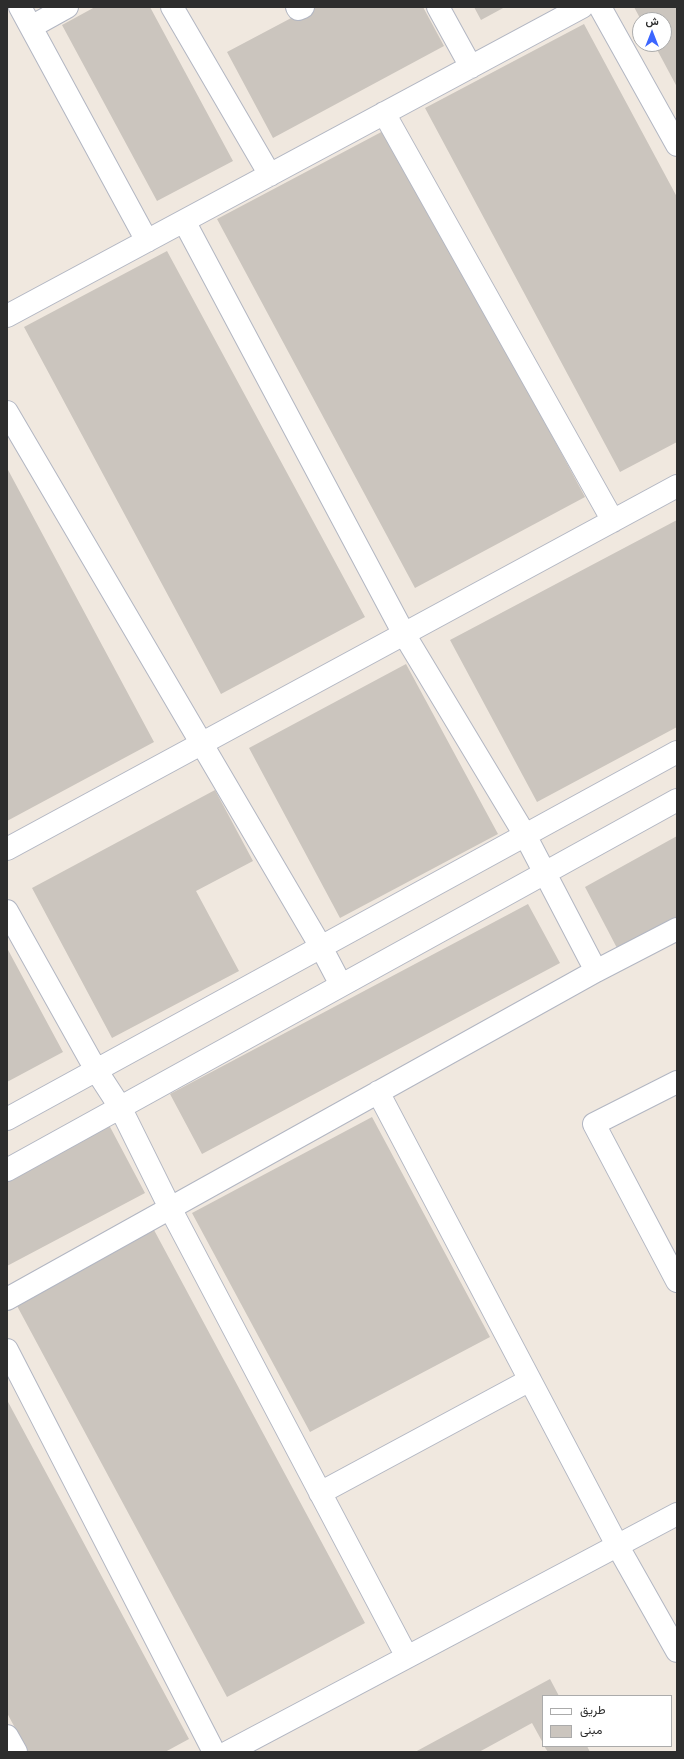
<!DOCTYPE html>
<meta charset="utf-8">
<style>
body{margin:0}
#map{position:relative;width:684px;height:1759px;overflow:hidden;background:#f0e8df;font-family:Ubuntu,Vazirmatn,sans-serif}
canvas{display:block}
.frame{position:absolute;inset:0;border:8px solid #2d2d2d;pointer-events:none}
.legend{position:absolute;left:542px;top:1695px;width:130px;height:52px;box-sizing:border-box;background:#fff;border:1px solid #ababab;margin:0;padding:5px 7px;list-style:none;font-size:12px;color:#2d2d2d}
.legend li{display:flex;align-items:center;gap:8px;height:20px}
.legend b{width:20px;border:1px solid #ababab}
.north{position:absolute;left:632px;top:12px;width:40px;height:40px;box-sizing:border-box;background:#fff;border:1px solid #ababab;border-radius:50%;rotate:0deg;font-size:11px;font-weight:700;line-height:16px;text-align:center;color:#2d2d2d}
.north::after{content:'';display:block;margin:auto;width:14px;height:18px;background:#3c66ff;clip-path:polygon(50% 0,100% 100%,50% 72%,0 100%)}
</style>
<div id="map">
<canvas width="684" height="1759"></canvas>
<div class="frame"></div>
<ul class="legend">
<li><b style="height:5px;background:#fff"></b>طريق</li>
<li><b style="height:11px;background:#cbc5be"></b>مبنى</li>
</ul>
<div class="north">ش</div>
</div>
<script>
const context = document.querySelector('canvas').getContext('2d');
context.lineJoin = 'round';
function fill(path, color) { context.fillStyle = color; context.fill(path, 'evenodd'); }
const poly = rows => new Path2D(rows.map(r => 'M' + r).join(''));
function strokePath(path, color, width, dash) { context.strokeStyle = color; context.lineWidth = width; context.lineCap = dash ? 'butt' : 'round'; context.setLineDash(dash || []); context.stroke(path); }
const building = poly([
 [95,7,150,7,233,161,157,201,62,25],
 [312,7,423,7,444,46,273,138,227,52],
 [474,7,505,7,481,20],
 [634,7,677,7,677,87,654,44,664,44,664,20,641,20],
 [584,24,677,197,677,442,620,472,425,108],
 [387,129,585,497,415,588,217,219],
 [167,251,365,617,221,694,24,327],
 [7,468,154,742,7,821],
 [677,520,677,727,537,802,450,640],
 [406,664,498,834,340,918,249,748],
 [215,790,253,861,196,891,239,971,112,1038,32,888],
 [677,836,677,917,617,948,585,887],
 [528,904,560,963,202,1154,170,1094],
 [7,948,63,1052,7,1082],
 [372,1117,490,1337,310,1432,192,1213],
 [109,1125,145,1193,7,1266,7,1180],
 [154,1230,365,1623,227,1697,16,1304],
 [7,1400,189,1739,165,1752,28,1752,7,1713],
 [550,1679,559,1696,543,1696,543,1743,532,1723,479,1752,415,1752],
 [544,1746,587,1746,590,1752,548,1752]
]);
const street = poly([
 [20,7,147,241],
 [172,7,270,175],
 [297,7,298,9,303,7],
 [438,7,471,67],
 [600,7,677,145],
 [31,27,67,7],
 [384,113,613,521],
 [184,221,404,634,525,835,596,971],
 [7,316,582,7],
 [7,412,321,947,341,985],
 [7,849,677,486],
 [7,911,96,1070,120,1107,170,1208,407,1657],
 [677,1082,594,1124,677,1281],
 [378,1092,617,1545,677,1651],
 [7,1119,677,752],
 [7,1170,677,800],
 [7,1299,596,971,677,929],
 [7,1350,214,1752],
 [320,1493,530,1380],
 [7,1736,16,1752],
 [228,1752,677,1514]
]);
fill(building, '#cbc5be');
strokePath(street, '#b2b6c2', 24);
strokePath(street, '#fff', 22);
</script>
